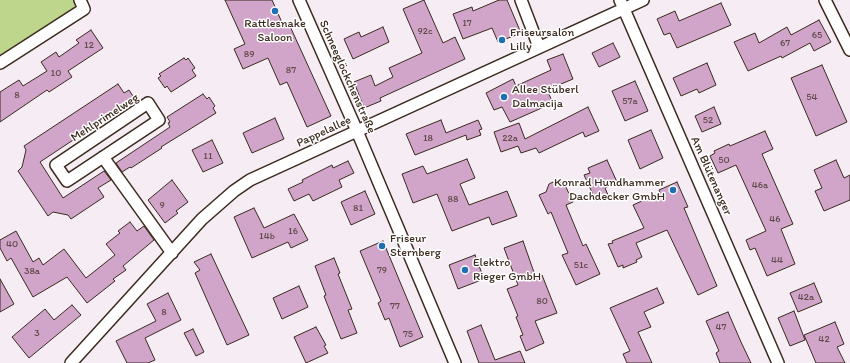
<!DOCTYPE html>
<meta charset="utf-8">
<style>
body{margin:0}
canvas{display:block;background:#f6edf4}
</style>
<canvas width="850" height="363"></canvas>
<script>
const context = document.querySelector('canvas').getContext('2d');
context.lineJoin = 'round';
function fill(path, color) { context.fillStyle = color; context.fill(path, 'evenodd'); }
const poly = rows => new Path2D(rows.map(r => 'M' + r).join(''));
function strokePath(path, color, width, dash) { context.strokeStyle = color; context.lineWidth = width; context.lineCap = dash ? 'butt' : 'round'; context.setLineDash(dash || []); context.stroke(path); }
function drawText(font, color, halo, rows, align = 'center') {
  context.font = font + ' Itim,sans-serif'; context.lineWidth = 3; context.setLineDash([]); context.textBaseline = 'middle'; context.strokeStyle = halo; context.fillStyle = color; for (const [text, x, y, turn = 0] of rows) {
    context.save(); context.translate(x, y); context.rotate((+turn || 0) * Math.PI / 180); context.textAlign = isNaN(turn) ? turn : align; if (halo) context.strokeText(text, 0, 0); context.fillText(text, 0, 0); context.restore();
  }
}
const green = poly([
 [0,0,73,0,77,9,0,58]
]);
const building = poly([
 [225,0,272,0,284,27,289,24,331,116,307,127,287,82,280,85,268,58,243,69,234,49,245,44,225,0],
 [424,0,443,43,455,37,465,59,380,98,381,101,364,108,354,82,371,75,375,86,393,77,389,68,422,53,403,9,424,0],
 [499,0,507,0,521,33,498,42,492,28,463,39,453,14,472,7,473,11,499,0],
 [721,3,731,25,677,48,670,33,664,35,657,19,675,11,679,21,721,3],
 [819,20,831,42,814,51,810,43,782,58,781,56,748,71,734,42,755,33,759,43,787,27,791,35,819,20],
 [383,27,389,42,353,59,344,39,359,32,361,37,383,27],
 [91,30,103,48,68,71,72,77,49,92,47,90,0,122,0,92,19,80,23,86,47,71,41,62,56,52,59,57,79,43,76,40,91,30],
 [613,43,620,57,599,67,592,53,613,43],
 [563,54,573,79,547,90,553,103,510,122,502,107,494,110,486,93,513,79,516,86,551,70,547,60,563,54],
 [184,58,186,60,188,58,195,68,192,70,196,76,171,92,167,86,165,88,158,78,161,76,159,74,184,58],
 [707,63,716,85,699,93,697,89,681,96,673,78,707,63],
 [822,65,847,122,816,136,791,78,822,65],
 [635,81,648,111,625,121,612,91,635,81],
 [118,84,124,93,129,90,135,99,40,162,63,198,104,171,111,180,98,188,104,197,71,219,68,215,53,212,48,216,18,171,22,167,26,150,24,146,118,84],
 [203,94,207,99,209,97,215,106,213,108,216,113,161,147,162,148,131,168,130,167,122,172,116,163,170,127,168,123,170,122,167,117,203,94],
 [588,107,599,131,585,137,583,132,539,153,536,148,521,153,518,146,501,152,494,132,519,123,525,139,588,107],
 [714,107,721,124,702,132,695,116,714,107],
 [275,118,284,139,252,153,243,133,275,118],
 [441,120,446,133,478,120,482,129,479,130,481,135,467,140,466,135,415,155,406,134,441,120],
 [651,130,663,158,640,169,628,140,651,130],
 [765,131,773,149,762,154,793,224,781,229,795,264,767,276,755,248,750,250,746,240,766,231,736,165,718,173,710,156,715,153,714,151,729,144,730,146,765,131],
 [212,140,223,163,203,172,192,150,212,140],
 [467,159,475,178,460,184,469,205,507,191,517,216,492,225,489,217,452,231,437,194,413,203,402,174,423,166,427,174,467,159],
 [607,160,617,182,605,188,608,195,596,201,584,175,590,173,588,168,607,160],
 [836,160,844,178,850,175,850,200,824,211,815,191,822,188,814,170,836,160],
 [348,161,354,173,339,180,342,187,313,201,309,194,294,201,288,189,303,182,302,180,332,165,333,168,348,161],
 [172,180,188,202,176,211,178,213,165,223,148,200,172,180],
 [563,181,573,202,566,205,583,246,586,244,600,274,576,285,562,255,568,253,551,212,548,214,539,195,546,192,549,184,553,182,557,184,563,181],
 [677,182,688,207,684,208,717,286,698,295,667,230,636,243,642,257,636,260,637,262,623,268,623,265,618,267,608,244,613,243,612,241,644,228,633,205,660,193,659,190,677,182],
 [365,191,375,214,351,225,341,202,365,191],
 [254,208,264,228,294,214,308,240,291,248,288,242,252,258,234,217,254,208],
 [130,222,137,231,144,226,154,240,123,266,126,270,113,279,115,281,87,303,67,277,33,297,11,258,7,261,0,248,0,240,16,231,33,262,39,258,43,265,64,249,86,278,115,255,106,244,120,233,118,231,130,222],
 [383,241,423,337,400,347,389,318,385,320,378,303,381,301,360,251,383,241],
 [523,241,536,278,542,275,557,313,535,321,544,343,526,351,520,336,523,335,516,317,518,316,507,289,518,285,504,248,523,241],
 [211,254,249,335,227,345,195,273,200,270,194,262,211,254],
 [475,255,484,279,458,289,449,265,475,255],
 [334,258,340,273,338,274,352,309,348,310,357,333,341,339,324,296,326,295,315,266,334,258],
 [0,279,14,304,0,312,0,279],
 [814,283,822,302,798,312,790,293,814,283],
 [299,286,308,307,282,319,273,298,299,286],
 [657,288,664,303,644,312,651,327,638,332,652,363,627,363,623,354,630,351,610,308,657,288],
 [168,293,181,320,145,338,155,360,148,363,127,363,116,341,156,321,147,304,168,293],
 [72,305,81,315,29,358,12,337,45,309,54,320,72,305],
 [794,311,805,340,790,346,778,318,794,311],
 [728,312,741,342,751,363,720,363,716,353,719,351,706,321,728,312],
 [835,322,844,344,837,347,845,363,816,363,804,335,835,322],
 [481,325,495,360,520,351,525,363,479,363,467,331,481,325],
 [316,327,326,345,324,346,328,353,306,363,294,337,316,327],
 [193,329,204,352,196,356,184,333,193,329]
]);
const street = poly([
 [299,0,357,131,455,363],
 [521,0,539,47],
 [620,0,778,363],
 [825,0,850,50],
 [0,63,84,9,80,0],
 [148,103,159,120,67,181,56,165,148,103],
 [103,157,172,253],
 [71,363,202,219,234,191,250,180,643,0]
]);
const markers = [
 [275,11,4,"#1f6fb2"],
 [502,40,4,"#1f6fb2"],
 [504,97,4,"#1f6fb2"],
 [673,190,4,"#1f6fb2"],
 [382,246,4,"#1f6fb2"],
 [465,270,4,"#1f6fb2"]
];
const numberNames = [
 ["17",467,23],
 ["92c",425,31],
 ["65",817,35],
 ["67",785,43],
 ["12",89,45],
 ["89",249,54],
 ["87",291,70],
 ["10",56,73],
 ["8",17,95],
 ["54",812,97],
 ["57a",630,101],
 ["52",708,120],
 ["18",428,138],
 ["22a",510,138],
 ["11",208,156],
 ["50",724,160],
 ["46a",760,185],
 ["88",453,199],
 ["9",162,205],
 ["81",358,208],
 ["46",775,219],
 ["16",293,231],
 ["14b",267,236],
 ["40",12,244],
 ["44",777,260],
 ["51c",581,265],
 ["79",382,270],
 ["38a",32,271],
 ["42a",806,297],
 ["80",542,301],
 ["77",395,306],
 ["8",164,312],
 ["47",721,327],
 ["3",37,333],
 ["75",408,334],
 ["42",824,339]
];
const poiNames = [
 ["Rattlesnake",275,24,"center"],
 ["Saloon",275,38,"center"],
 ["Friseursalon",510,33],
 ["Lilly",510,47],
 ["Allee Stüberl",512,90],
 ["Dalmacija",512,104],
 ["Konrad Hundhammer",665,183,"right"],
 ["Dachdecker GmbH",665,197,"right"],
 ["Friseur",390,239],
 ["Sternberg",390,253],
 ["Elektro",473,263],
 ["Rieger GmbH",473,277]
];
const streetNames = [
 ["Schneeglöckchenstraße",347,77,66],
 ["Mehlprimelweg",105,118,-33],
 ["Pappelallee",324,132,-25],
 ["Am Blütenanger",711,176,66]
];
fill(green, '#bed58c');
fill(building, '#d1a5c9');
strokePath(building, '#3b2a1e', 1);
strokePath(street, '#3b2a1e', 14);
strokePath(street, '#fff', 11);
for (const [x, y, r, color] of markers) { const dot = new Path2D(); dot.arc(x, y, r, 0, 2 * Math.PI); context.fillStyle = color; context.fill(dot); strokePath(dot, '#fff', 1.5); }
drawText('10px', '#604949', null, numberNames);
drawText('12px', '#3b2a1e', '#fff', poiNames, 'left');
drawText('12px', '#3b2a1e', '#fff', streetNames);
</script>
